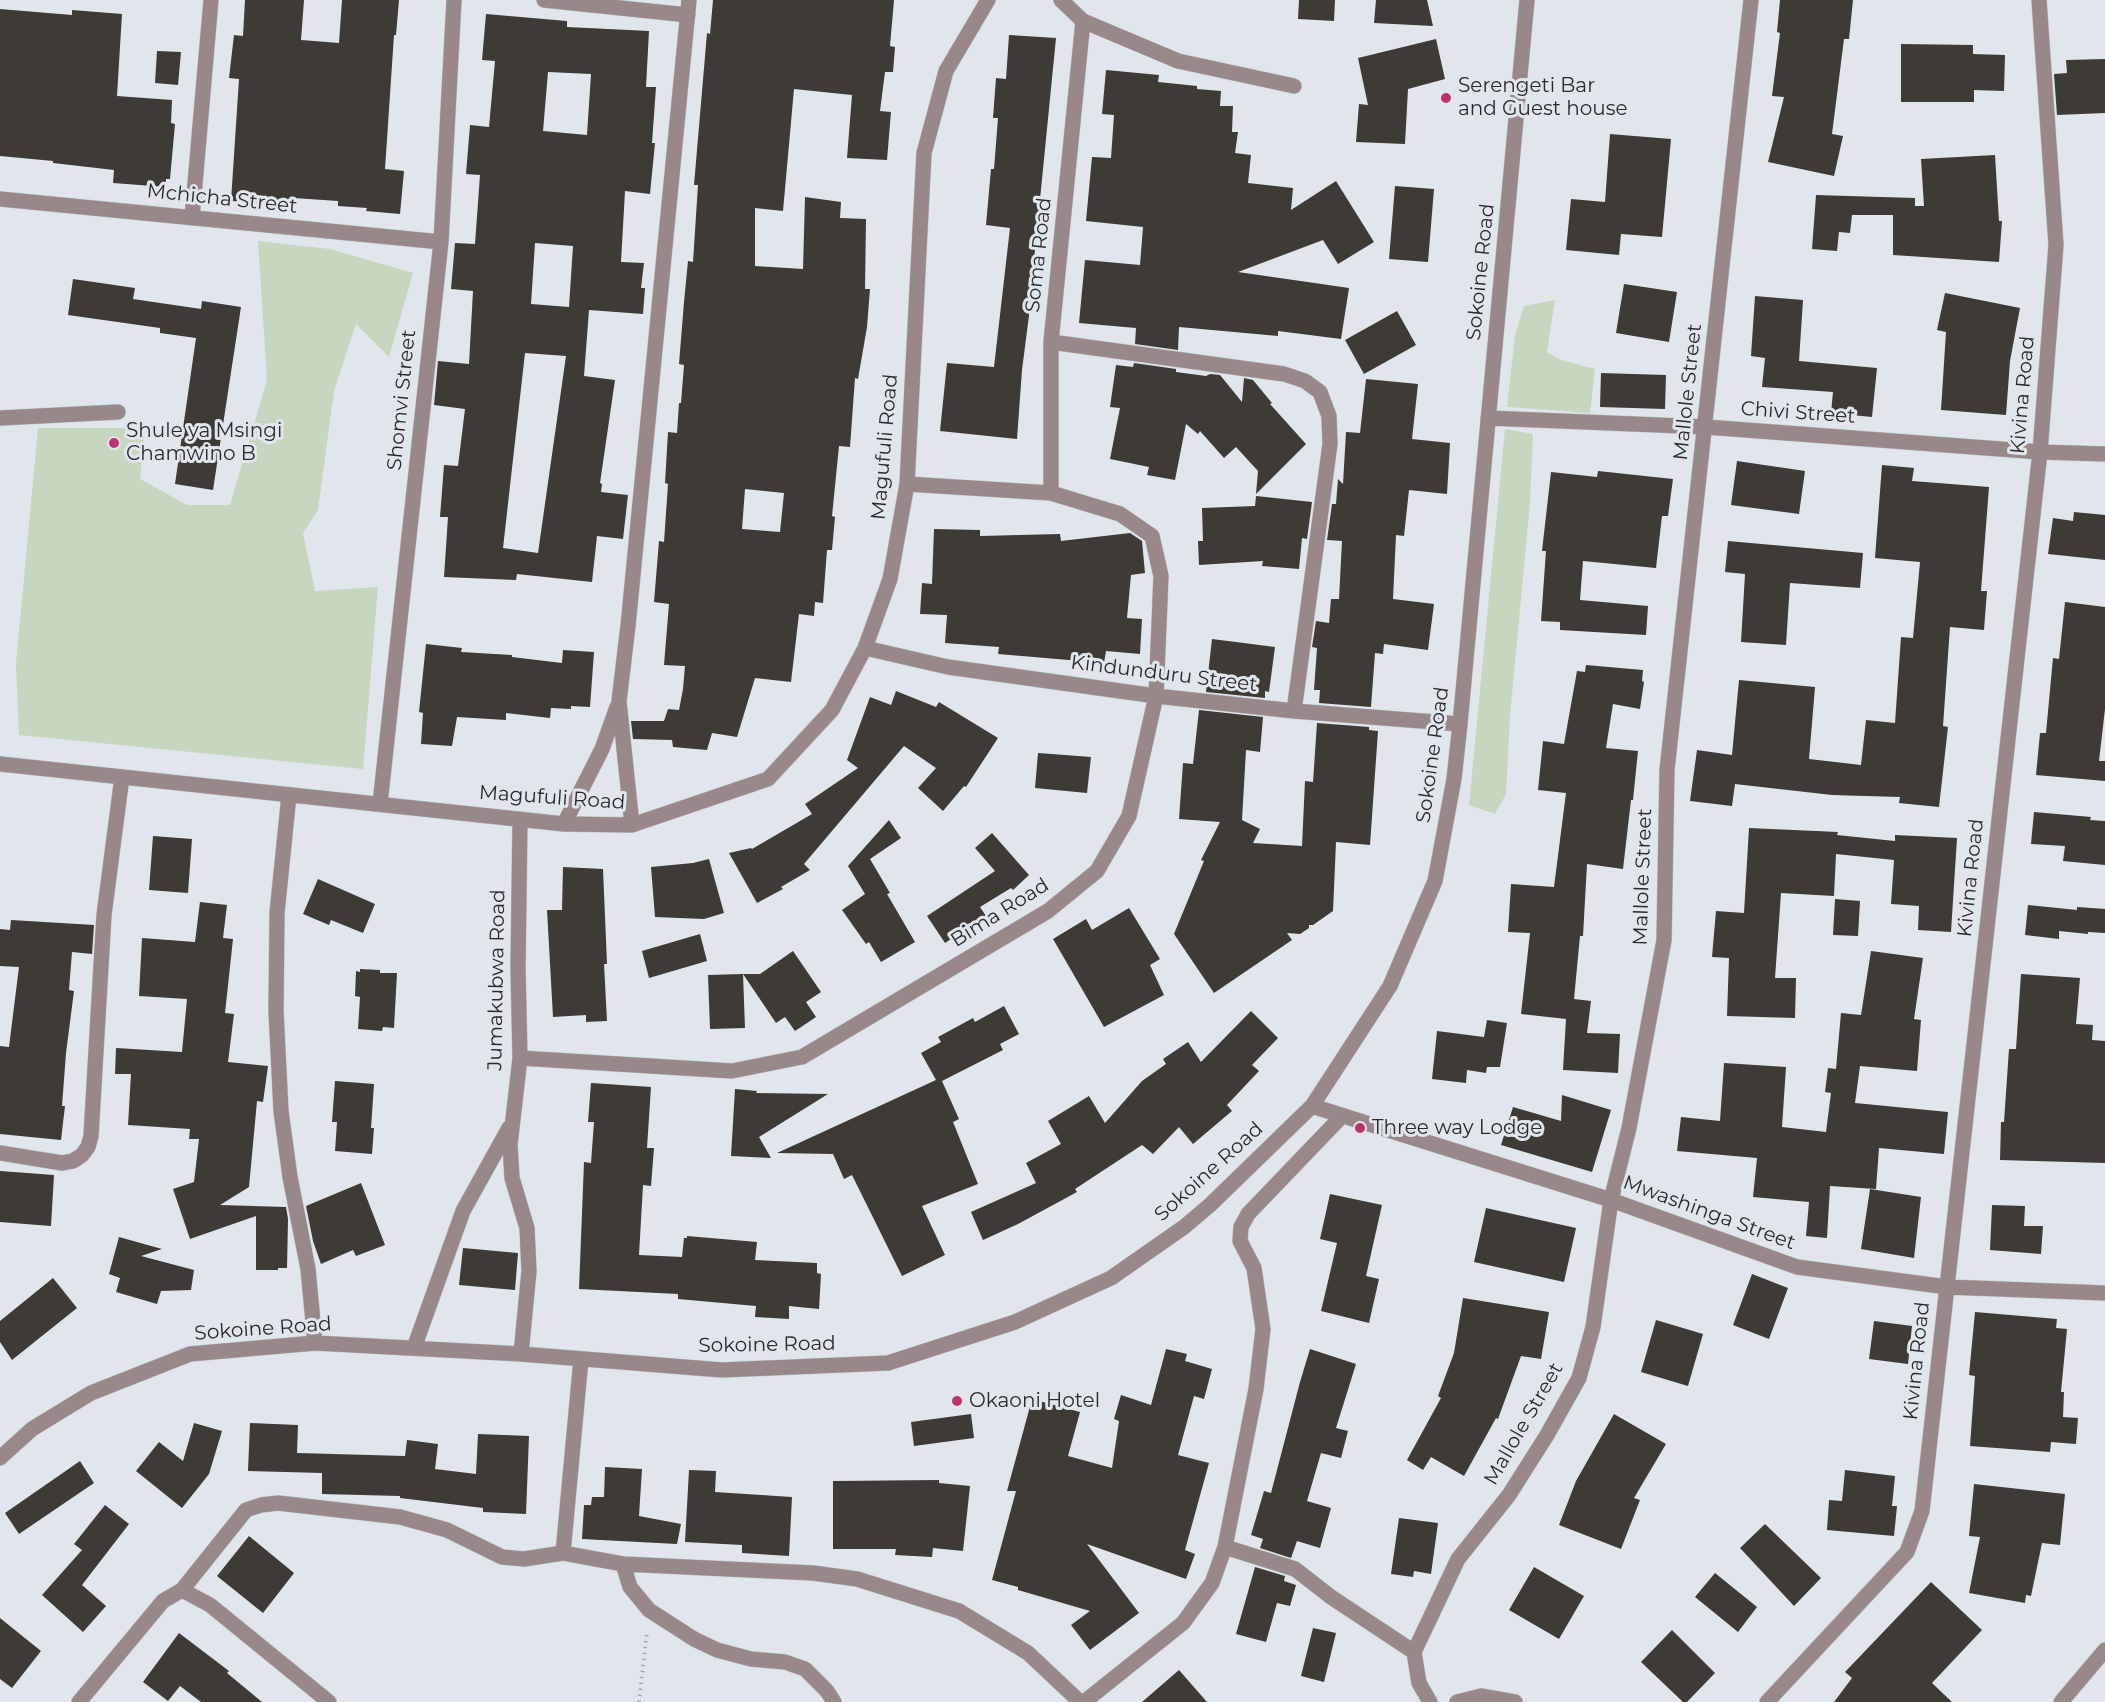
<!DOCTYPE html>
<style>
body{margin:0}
canvas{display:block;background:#e0e6eb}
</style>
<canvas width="2105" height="1702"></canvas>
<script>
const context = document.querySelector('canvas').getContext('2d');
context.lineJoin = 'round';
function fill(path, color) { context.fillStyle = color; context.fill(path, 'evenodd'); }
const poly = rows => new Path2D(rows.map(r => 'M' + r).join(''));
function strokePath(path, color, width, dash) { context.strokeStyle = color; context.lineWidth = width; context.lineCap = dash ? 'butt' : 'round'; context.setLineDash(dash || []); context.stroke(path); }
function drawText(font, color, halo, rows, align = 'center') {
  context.font = font + ' Montserrat,sans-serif'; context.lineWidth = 6; context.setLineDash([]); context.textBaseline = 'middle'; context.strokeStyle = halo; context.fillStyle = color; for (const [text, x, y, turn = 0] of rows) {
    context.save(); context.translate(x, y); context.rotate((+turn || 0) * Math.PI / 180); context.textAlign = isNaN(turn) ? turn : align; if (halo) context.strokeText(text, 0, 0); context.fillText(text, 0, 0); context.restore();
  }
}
const green = poly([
 [258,241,330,249,413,273,389,357,356,324,334,391,318,510,303,533,315,591,378,587,363,769,19,735,16,664,38,428,145,428,140,479,187,505,230,505,267,380],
 [1555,300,1547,352,1561,360,1595,369,1590,413,1507,407,1515,335,1524,306],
 [1505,429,1533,434,1530,503,1510,716,1506,794,1495,814,1469,805]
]);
const building = poly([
 [245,0,304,0,301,40,339,43,342,0,399,0,396,35,394,35,385,169,404,171,400,214,366,211,367,208,338,206,338,201,294,198,294,205,231,201,239,79,229,78,234,35,243,36],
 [713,0,894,0,890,46,895,47,893,72,885,72,880,111,891,112,887,160,847,158,852,95,794,89,783,211,755,208,755,266,803,269,805,197,841,202,840,218,866,219,865,289,870,289,867,327,858,379,855,378,850,447,839,446,832,516,835,517,832,550,827,550,823,603,815,602,814,616,799,614,791,682,755,678,737,737,712,733,707,750,673,747,672,740,633,739,631,721,664,721,668,709,679,710,683,689,685,666,664,665,669,604,654,602,659,541,664,542,668,484,665,483,668,432,677,433,679,403,681,403,684,365,679,364,684,302,688,261,693,262,698,185,694,185,707,33,710,34],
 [745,489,784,493,780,532,742,529],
 [1299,0,1335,0,1334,21,1298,19],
 [1376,0,1427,0,1433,26,1374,23],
 [1780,0,1853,0,1849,39,1844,39,1832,134,1843,136,1834,176,1768,162,1784,97,1772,96,1780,33,1777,32],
 [0,9,72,15,72,10,122,14,117,96,172,100,171,123,175,124,170,179,166,179,166,187,113,183,114,170,53,163,53,161,0,156],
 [486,14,567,21,567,27,649,31,646,87,656,87,652,143,655,143,650,194,625,191,621,262,644,263,641,288,645,288,643,314,589,310,584,376,615,380,600,483,602,484,601,492,628,495,623,539,597,536,592,582,517,574,516,580,444,577,448,517,440,517,444,465,458,466,465,409,434,405,438,361,469,364,473,291,451,289,455,243,475,244,480,175,466,174,470,125,489,127,495,61,482,60],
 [548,72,591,74,587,135,543,131],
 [535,243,573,246,569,307,531,304],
 [525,353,566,356,538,553,503,548],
 [1009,35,1056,38,1034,260,1036,261,1022,370,1017,439,940,431,947,363,994,367,1010,228,986,225,991,169,994,169,998,118,993,118,996,78,1006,79],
 [1436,39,1445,79,1408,89,1405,144,1356,142,1359,104,1368,105,1358,58],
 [1901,44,1973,45,1973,54,2005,55,2004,91,1974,90,1974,102,1901,102],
 [157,51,181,52,178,85,155,83],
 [2105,59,2105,113,2057,115,2054,74,2067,73,2066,60],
 [1106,70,1159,75,1158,82,1197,86,1197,89,1221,91,1220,106,1233,106,1232,132,1238,132,1235,153,1251,155,1248,183,1293,188,1291,210,1336,181,1374,242,1338,264,1323,240,1238,272,1349,288,1341,339,1278,331,1278,336,1179,327,1178,350,1135,344,1136,328,1079,323,1085,260,1140,265,1143,227,1086,221,1092,157,1111,158,1114,115,1102,114],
 [1610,134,1671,139,1662,237,1621,234,1619,255,1566,250,1571,199,1605,202],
 [1995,155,1999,221,2002,221,1999,262,1893,255,1893,215,1852,215,1850,233,1839,232,1837,251,1812,249,1816,195,1915,198,1915,206,1924,206,1921,159],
 [1395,186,1434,189,1428,262,1389,259],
 [73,279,135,288,133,299,201,309,202,301,241,307,213,490,175,484,196,338,160,333,160,328,68,315],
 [1624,284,1677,292,1669,342,1616,333],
 [1945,293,2020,308,2010,361,2006,415,1941,410,1946,332,1937,330],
 [1755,296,1803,300,1799,361,1877,368,1872,417,1831,413,1833,392,1762,387,1765,358,1751,356],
 [1397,311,1416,345,1364,374,1345,340],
 [1134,363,1176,369,1176,372,1206,376,1210,374,1220,375,1242,402,1244,378,1253,380,1272,403,1270,404,1306,444,1256,494,1258,471,1236,447,1224,458,1200,431,1198,434,1186,424,1175,480,1147,475,1149,467,1110,459,1120,408,1110,407,1116,365,1133,367],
 [1601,373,1666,375,1665,409,1600,407],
 [1366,379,1418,384,1412,439,1450,443,1447,494,1409,490,1404,536,1396,535,1393,599,1434,604,1428,650,1384,644,1383,654,1375,653,1371,707,1319,703,1320,690,1314,690,1317,648,1312,647,1316,621,1329,623,1331,599,1339,599,1342,541,1327,540,1332,504,1336,504,1338,479,1343,484,1346,432,1360,433],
 [1737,461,1805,471,1799,514,1731,505],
 [1882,465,1914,468,1912,481,1989,487,1981,591,1987,591,1984,630,1950,627,1943,726,1948,727,1939,807,1899,803,1900,797,1832,795,1735,784,1732,806,1690,801,1697,750,1732,755,1739,680,1815,687,1809,759,1861,765,1866,720,1895,723,1901,637,1913,638,1920,562,1875,558],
 [1598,471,1673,479,1668,516,1662,516,1656,568,1583,561,1580,600,1648,606,1646,635,1560,630,1560,622,1541,621,1546,551,1542,551,1551,472,1597,477],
 [1256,496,1312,502,1307,539,1302,538,1299,569,1262,566,1263,561,1199,565,1198,541,1203,541,1202,508,1255,506],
 [2074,512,2105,515,2105,560,2048,554,2053,518,2073,521],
 [934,529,980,530,980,536,1060,534,1061,541,1130,533,1142,541,1145,573,1131,575,1127,618,1142,619,1140,654,1106,651,1104,663,998,654,999,647,945,643,947,615,920,614,922,583,932,584],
 [1728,541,1863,553,1860,588,1790,583,1786,645,1741,642,1745,574,1725,572],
 [2065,602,2105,607,2105,709,2099,761,2105,761,2105,781,2036,775,2040,733,2046,733,2053,658,2059,659],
 [1212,639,1275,647,1269,692,1265,691,1265,698,1206,692],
 [426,644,462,648,461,652,512,655,512,657,562,663,563,650,594,652,590,707,571,706,571,709,551,708,550,718,506,713,506,720,457,717,452,746,421,744,423,713,419,712],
 [1586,665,1643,670,1642,681,1644,682,1640,709,1613,704,1606,748,1638,751,1633,800,1631,800,1623,869,1587,864,1583,936,1580,936,1574,999,1591,1001,1587,1033,1620,1034,1618,1073,1563,1070,1566,1019,1521,1014,1530,933,1508,932,1511,884,1554,887,1566,793,1538,790,1543,741,1564,744,1577,671,1585,672],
 [896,691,936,707,939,702,998,738,966,787,964,786,943,811,918,788,936,768,904,746,804,864,810,870,781,887,783,889,757,903,729,853,751,848,752,849,812,814,805,804,858,768,847,760,870,697,891,705],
 [1199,710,1263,717,1260,752,1246,750,1242,820,1260,829,1253,843,1302,846,1305,781,1313,782,1317,723,1369,727,1369,730,1378,731,1370,845,1336,842,1333,911,1313,925,1309,925,1309,928,1300,934,1287,933,1292,940,1214,993,1174,934,1204,861,1201,860,1220,822,1179,819,1183,763,1193,764],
 [1038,753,1091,757,1087,793,1035,788],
 [2034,812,2091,817,2090,820,2105,821,2105,865,2063,861,2065,846,2031,844],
 [889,820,901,838,870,859,890,893,887,894,915,942,881,962,869,942,866,944,842,910,865,894,848,866],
 [1749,828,1838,832,1837,835,1895,841,1895,835,1957,838,1951,932,1918,930,1919,906,1891,904,1894,860,1836,854,1834,896,1781,893,1775,978,1796,978,1795,1018,1727,1016,1729,958,1712,957,1716,911,1744,913],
 [992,833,1029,875,1013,890,1011,888,980,907,986,916,945,943,927,916,995,871,975,848],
 [153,836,192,839,188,893,149,890],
 [709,859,724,913,704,919,655,917,651,867,693,863],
 [563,867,603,869,607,964,604,964,607,1021,586,1022,586,1015,553,1017,547,910,562,910],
 [318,879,375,904,363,933,331,920,329,925,303,914],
 [1835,899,1860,901,1858,936,1833,935],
 [200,902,227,905,223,938,233,939,225,1013,234,1014,228,1062,268,1066,263,1102,257,1101,249,1187,220,1205,286,1207,288,1219,287,1268,278,1268,278,1270,256,1270,256,1216,190,1239,173,1189,194,1182,199,1139,189,1139,190,1129,128,1125,131,1074,115,1074,116,1048,182,1052,187,999,139,996,142,938,195,942],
 [2028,905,2077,910,2077,907,2105,909,2105,933,2088,932,2088,934,2059,931,2059,939,2025,935],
 [1129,908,1160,959,1150,965,1164,995,1104,1027,1053,939,1086,919,1092,930],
 [11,920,94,925,92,954,72,952,69,990,74,991,66,1053,62,1106,65,1106,61,1140,0,1134,0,1046,9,1047,19,967,0,966,0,929,10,930],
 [700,934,707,961,649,978,642,951],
 [793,951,821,992,806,1002,816,1017,795,1031,785,1017,776,1023,743,974,760,974],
 [1871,951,1923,958,1914,1019,1921,1020,1917,1071,1860,1066,1855,1103,1948,1112,1944,1154,1879,1148,1876,1189,1830,1186,1827,1238,1806,1236,1809,1202,1753,1197,1757,1158,1677,1151,1681,1117,1720,1121,1724,1063,1786,1067,1782,1127,1826,1132,1831,1093,1825,1092,1828,1068,1836,1069,1841,1013,1861,1015],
 [360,969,380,970,380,973,397,973,394,1028,383,1027,382,1031,358,1029,360,997,355,996,356,971,360,972],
 [743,974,745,1028,710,1029,708,975],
 [2021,974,2080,978,2076,1024,2093,1025,2092,1040,2105,1041,2105,1163,2000,1160,2001,1122,2004,1122,2009,1049,2016,1049],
 [1004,1006,1019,1034,1000,1044,1003,1050,942,1081,959,1119,953,1122,978,1184,922,1206,945,1255,902,1276,852,1175,844,1179,833,1154,777,1153,936,1080,921,1053,941,1042,938,1037,973,1018,975,1022],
 [1251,1011,1278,1038,1252,1065,1259,1071,1227,1105,1232,1111,1193,1144,1179,1127,1153,1154,1142,1145,1075,1189,1077,1192,1018,1224,983,1240,971,1212,1036,1183,1026,1163,1061,1144,1048,1121,1089,1096,1105,1123,1142,1081,1166,1064,1163,1059,1188,1042,1201,1062],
 [1487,1020,1507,1023,1500,1067,1487,1067,1486,1073,1467,1070,1466,1083,1432,1079,1437,1031,1484,1037],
 [335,1081,374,1084,371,1128,374,1128,372,1154,335,1151,337,1122,332,1122],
 [591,1083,651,1087,647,1148,654,1148,651,1186,643,1185,639,1255,682,1257,684,1238,687,1238,687,1236,757,1242,755,1260,817,1263,817,1273,821,1274,819,1309,789,1306,789,1319,755,1317,756,1306,678,1299,678,1294,579,1289,584,1162,591,1163,594,1122,588,1122],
 [735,1089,757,1091,756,1093,828,1094,759,1137,771,1158,731,1156],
 [1562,1095,1611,1110,1592,1172,1501,1145,1513,1107,1561,1121],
 [0,1171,54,1175,51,1226,0,1222],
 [361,1183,385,1245,356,1256,353,1250,321,1264,313,1241,306,1206],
 [1870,1189,1921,1197,1914,1258,1861,1249],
 [1330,1194,1382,1205,1366,1276,1379,1279,1369,1323,1321,1311,1337,1243,1320,1239],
 [1992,1205,2025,1206,2024,1226,2043,1226,2041,1254,1990,1250],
 [1486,1208,1576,1228,1564,1282,1474,1262],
 [119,1237,162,1249,141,1256,194,1270,191,1290,161,1291,157,1304,116,1292,120,1278,109,1274],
 [463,1248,518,1253,515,1290,459,1285],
 [1752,1274,1788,1288,1769,1339,1733,1325],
 [53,1278,77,1308,12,1360,0,1342,0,1321],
 [1463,1298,1549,1312,1541,1359,1521,1356,1498,1419,1496,1418,1464,1476,1431,1457,1423,1470,1407,1460,1441,1398,1438,1396,1454,1353],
 [1975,1312,2057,1319,2056,1328,2067,1329,2061,1392,2064,1392,2063,1417,2078,1418,2076,1444,2051,1442,2050,1452,1970,1446,1975,1376,1969,1375],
 [1656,1320,1703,1334,1688,1386,1641,1372],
 [1874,1321,1912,1326,1908,1364,1869,1359],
 [1166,1349,1187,1354,1185,1361,1212,1369,1204,1399,1194,1396,1178,1455,1209,1463,1185,1550,1195,1554,1186,1579,1087,1544,1139,1613,1090,1650,1071,1625,1090,1611,1018,1590,1018,1587,992,1580,1016,1491,1007,1491,1032,1399,1080,1412,1068,1456,1112,1468,1119,1421,1114,1419,1121,1395,1151,1405],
 [1310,1349,1356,1364,1336,1428,1348,1431,1341,1458,1321,1453,1307,1501,1331,1508,1320,1548,1297,1541,1291,1558,1260,1548,1263,1539,1251,1535,1264,1491,1271,1493,1300,1382],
 [971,1414,974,1438,914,1446,911,1422],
 [1614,1414,1666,1444,1634,1498,1640,1500,1621,1549,1559,1525,1576,1481],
 [194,1423,222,1431,209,1474,182,1508,136,1471,159,1442,183,1461],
 [250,1423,298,1425,297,1453,405,1456,407,1440,438,1444,435,1469,476,1474,478,1434,529,1436,526,1514,483,1512,483,1508,400,1498,400,1496,322,1494,322,1473,248,1471],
 [80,1461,94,1483,19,1534,5,1513],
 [605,1467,642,1469,639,1516,681,1524,677,1544,582,1539,584,1505,591,1505,592,1497,604,1497],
 [689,1470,716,1471,715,1492,792,1497,789,1556,742,1553,742,1545,685,1542],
 [1845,1470,1895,1476,1892,1506,1897,1506,1894,1536,1827,1530,1829,1500,1842,1501],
 [939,1480,939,1483,970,1486,963,1551,933,1548,932,1557,895,1555,896,1549,833,1549,833,1481],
 [1974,1484,2065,1494,2060,1545,2042,1543,2031,1596,2026,1595,2025,1603,1969,1593,1980,1537,1969,1536],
 [105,1505,129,1524,82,1585,106,1606,83,1632,42,1595,82,1550,74,1544],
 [1399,1518,1438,1523,1431,1574,1414,1571,1413,1577,1391,1574],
 [1765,1524,1821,1578,1794,1606,1740,1548],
 [249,1536,294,1573,263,1613,217,1576],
 [1255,1567,1285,1576,1284,1581,1296,1585,1290,1606,1277,1603,1266,1642,1236,1634],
 [1534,1567,1584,1596,1559,1639,1509,1610],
 [1715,1573,1757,1607,1738,1632,1695,1597],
 [1931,1582,1982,1630,1932,1683,1952,1702,1834,1702,1852,1678,1845,1672],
 [0,1618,41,1651,12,1688,0,1679],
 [1313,1628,1336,1633,1324,1682,1301,1676],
 [1672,1630,1715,1673,1687,1702,1683,1702,1641,1662],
 [179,1633,229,1671,227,1673,262,1702,201,1702,180,1686,168,1701,143,1682],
 [1179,1670,1207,1702,1142,1702]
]);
const path = poly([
 [639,1702,647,1631]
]);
const minor = poly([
 [544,0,688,15],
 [1061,0,1083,21,1178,61,1294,86],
 [0,199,441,242],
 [192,218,211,0],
 [1051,342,1284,374,1305,381,1320,392,1329,416,1330,444,1294,711],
 [0,418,118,412],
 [1488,418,1706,427,2040,452,2105,454],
 [1051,493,1051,342,1083,21],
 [865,648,948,667,1156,696,1294,711,1460,724],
 [0,764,564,824,632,825,768,779,832,710,865,648,890,579,907,484,924,153,946,71,988,0],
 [289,795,277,913,276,1011,281,1111,290,1177,308,1269,315,1343],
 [380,804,441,242,454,0],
 [520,819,518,969,520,1058,510,1145,512,1178,527,1228,529,1271,521,1354],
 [564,824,602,749,617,707],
 [632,825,619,701,628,626,689,0],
 [520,1058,732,1071,802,1057,1048,911,1097,871,1129,816,1156,696,1161,576,1152,536,1120,514,1051,493,907,484],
 [1312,1106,1611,1200,1797,1267,1947,1287,2105,1293],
 [0,1153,62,1163,73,1161,82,1155,88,1147,91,1136,104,915,122,777],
 [414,1348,463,1211,509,1128],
 [0,1458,32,1429,91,1393,190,1354,315,1343,521,1354,722,1370,888,1363,1015,1322,1111,1278,1184,1227,1210,1205,1312,1106,1390,986,1435,881,1454,779,1460,724,1527,0],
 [1225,1547,1295,1569,1331,1597,1414,1652],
 [563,1553,581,1359],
 [623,1564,630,1587,649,1610,694,1639,717,1650,751,1659,785,1662,805,1669,827,1691,834,1702],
 [182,1590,246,1510,261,1505,278,1503,400,1517,447,1530,502,1557,524,1559,563,1553,623,1564,813,1573,857,1579,959,1611,1028,1653,1080,1702],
 [79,1702,163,1601,182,1590,210,1605,329,1702],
 [1084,1702,1183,1623,1212,1583,1225,1547,1256,1389,1263,1329,1254,1268,1240,1241,1241,1227,1248,1214,1342,1116],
 [1430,1702,1419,1683,1414,1652,1458,1559,1509,1495,1547,1435,1579,1378,1593,1327,1611,1200,1629,1128,1664,940,1667,770,1751,0],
 [1457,1702,1481,1696,1515,1702],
 [1767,1702,1907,1552,1922,1511,2040,452,2056,245,2039,0],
 [2061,1702,2105,1650]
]);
const markers = [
 [1446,98,6,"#bc326a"],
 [114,443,6,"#bc326a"],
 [1360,1128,6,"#bc326a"],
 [957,1401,6,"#bc326a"]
];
const poiNames = [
 ["Serengeti Bar",1458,86],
 ["and Guest house",1458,109],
 ["Shule ya Msingi",126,431],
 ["Chamwino B",126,454],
 ["Three way Lodge",1372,1128],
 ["Okaoni Hotel",969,1401]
];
const streetNames = [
 ["Mchicha Street",222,199,6],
 ["Soma Road",1039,255,-84],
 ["Sokoine Road",1481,272,-84],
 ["Mallole Street",1688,392,-84],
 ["Kivina Road",2023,395,-85],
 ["Shomvi Street",402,400,-84],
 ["Chivi Street",1798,413,4],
 ["Magufuli Road",885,447,-85],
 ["Kindunduru Street",1164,674,7],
 ["Sokoine Road",1433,755,-82],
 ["Magufuli Road",552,798,4],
 ["Mallole Street",1643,877,-88],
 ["Kivina Road",1971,878,-84],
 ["Bima Road",1000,913,-32],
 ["Jumakubwa Road",497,980,-89],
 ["Sokoine Road",1209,1172,-42],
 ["Mwashinga Street",1709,1213,20],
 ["Sokoine Road",263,1329,-4],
 ["Sokoine Road",767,1345,-1],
 ["Kivina Road",1917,1361,-84],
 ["Mallole Street",1524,1424,-60]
];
fill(green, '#c7d6bf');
fill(building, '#3e3a36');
strokePath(minor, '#bfc4c9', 16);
strokePath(path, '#a5aaae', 4, [1.5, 4.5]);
strokePath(minor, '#99888a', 15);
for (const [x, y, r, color] of markers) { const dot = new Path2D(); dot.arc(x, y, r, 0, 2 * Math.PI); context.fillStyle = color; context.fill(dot); strokePath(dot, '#e0e6eb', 2); }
drawText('20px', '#282b2c', '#e0e6eb', poiNames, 'left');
drawText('20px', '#282b2c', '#e0e6eb', streetNames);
</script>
